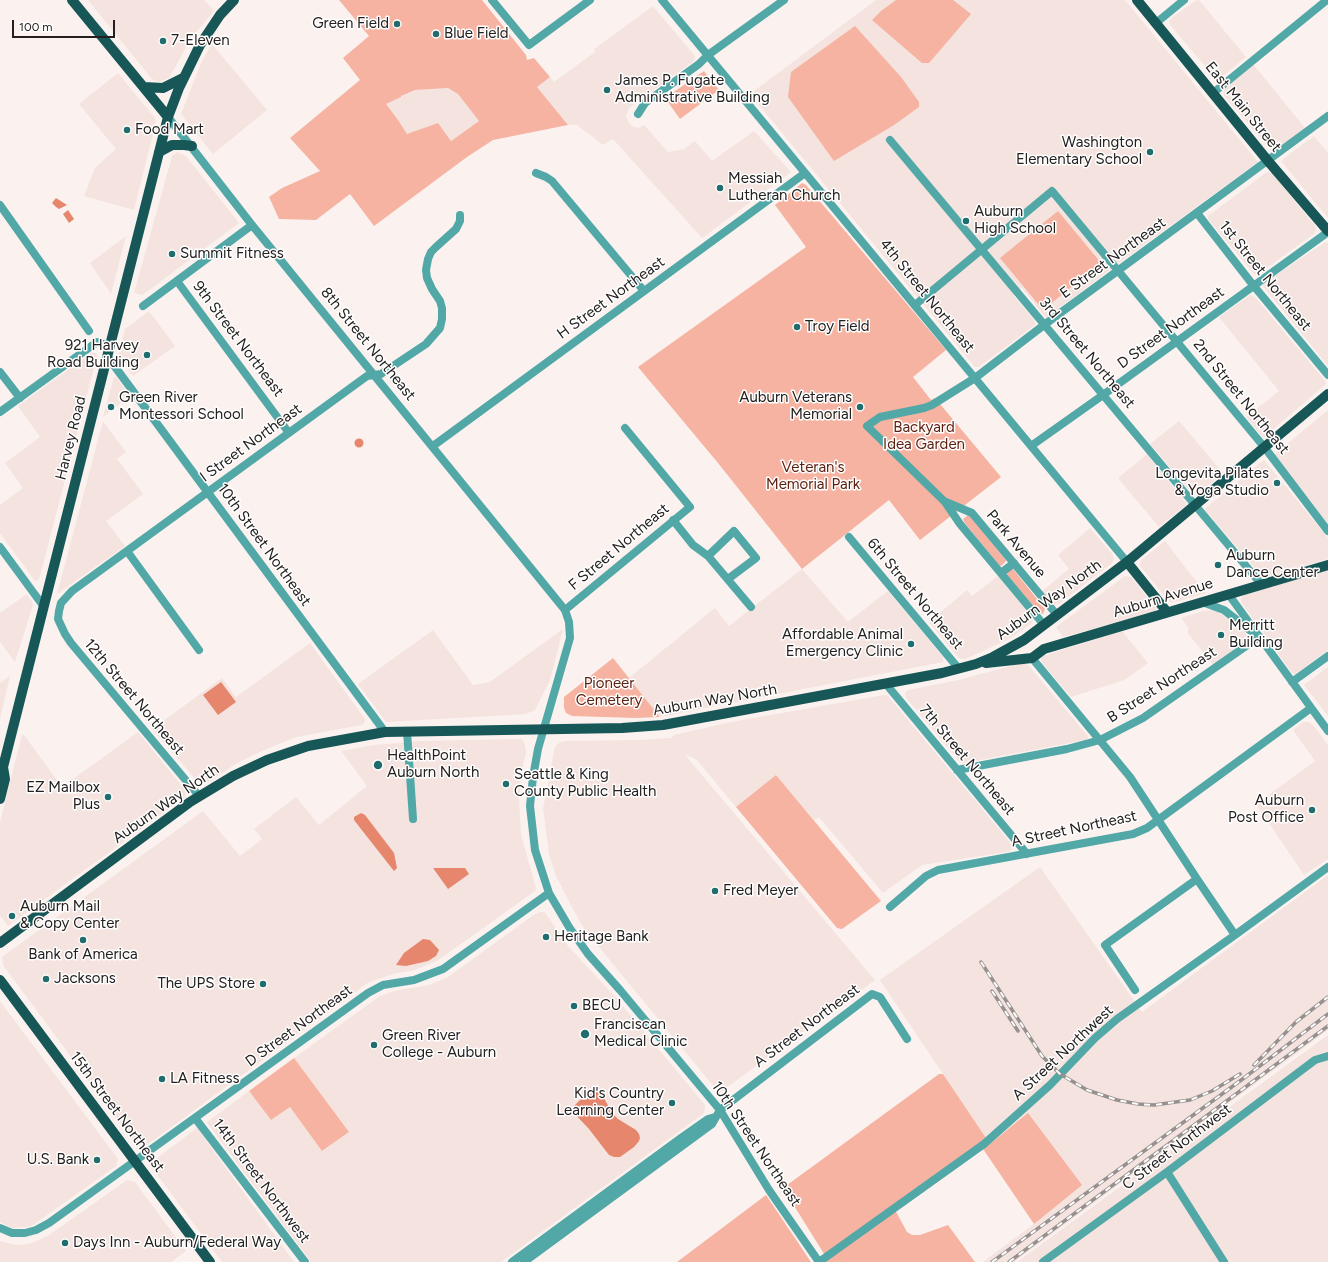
<!DOCTYPE html>
<style>
body{margin:0}
#map{position:relative;width:1328px;height:1262px;overflow:hidden;background:#fbf2ef;font-family:Figtree,sans-serif}
canvas{display:block}
.scale{position:absolute;left:12px;top:20px;width:103px;height:18px;box-sizing:border-box;border:2px solid #23201f;border-top:0;padding-left:5px;font-size:12px;line-height:14px;white-space:nowrap;color:#23201f;-webkit-text-stroke:3px #fff;paint-order:stroke}
</style>
<div id="map">
<canvas width="1328" height="1262"></canvas>
<div class="scale">100 m</div>
</div>
<script>
const context = document.querySelector('canvas').getContext('2d');
context.lineJoin = 'round';
function fill(path, color) { context.fillStyle = color; context.fill(path, 'evenodd'); }
const poly = rows => new Path2D(rows.map(r => 'M' + r).join(''));
function strokePath(path, color, width, dash) { context.strokeStyle = color; context.lineWidth = width; context.lineCap = dash ? 'butt' : 'round'; context.setLineDash(dash || []); context.stroke(path); }
function drawText(font, color, halo, rows, align = 'center') {
  context.font = font + ' Figtree,sans-serif'; context.lineWidth = 3; context.setLineDash([]); context.textBaseline = 'middle'; context.strokeStyle = halo; context.fillStyle = color; for (const [text, x, y, turn = 0] of rows) {
    context.save(); context.translate(x, y); context.rotate((+turn || 0) * Math.PI / 180); context.textAlign = isNaN(turn) ? turn : align; if (halo) context.strokeText(text, 0, 0); context.fillText(text, 0, 0); context.restore();
  }
}
const built = poly([
 [88,0,204,0,214,11,192,37,169,78,159,82,152,79],
 [876,0,1125,0,1258,162,1115,266,1046,318,1022,288,1013,295,1034,320,1035,325,979,367,975,367,750,94],
 [1197,0,1199,0,1246,57,1220,79,1217,80,1171,26,1169,21,1171,18],
 [653,6,695,56,694,61,629,108,626,116,628,121,630,124,634,127,639,128,644,125,668,152,684,149,695,141,712,161,754,131,791,172,702,238,613,139,603,145,577,125,568,125,537,87,550,77,554,82,595,52,594,49],
 [212,44,267,110,213,154,181,114,202,61],
 [1253,64,1305,128,1273,152,1224,96,1223,89],
 [118,73,155,118,156,122,134,210,84,196,95,168,116,149,79,104],
 [448,88,458,94,479,121,451,141,438,123,407,135,398,120,385,104,401,97,400,96,415,90],
 [1314,136,1328,153,1328,218,1282,162,1283,159],
 [177,152,186,156,239,223,152,288,142,295,134,293,171,160,172,156],
 [1267,172,1272,173,1315,226,1316,229,1315,233,1311,236,1257,275,1254,274,1208,219,1208,216],
 [126,236,111,294,90,263],
 [1326,242,1328,243,1328,366,1263,286,1264,283,1324,243],
 [1250,295,1255,297,1326,382,1326,384,1263,438,1246,417,1279,391,1219,317],
 [149,311,175,346,133,376,118,356,125,329],
 [91,353,96,353,97,356,39,580,35,581,0,533,0,505,23,488,5,463,40,437,18,406],
 [114,377,116,377,130,396,103,417],
 [1328,410,1328,524,1274,456,1275,454],
 [103,421,126,452,117,459,143,494,106,521,125,546,57,594],
 [1179,421,1223,473,1196,496,1193,494,1150,444],
 [1147,454,1186,503,1186,505,1159,527,1118,478],
 [1264,460,1328,538,1328,559,1263,578,1206,511,1205,508,1207,507],
 [1090,528,1113,555,1114,559,1112,563,1059,604,1052,604,1041,592,1069,569,1058,555],
 [1165,541,1188,571,1206,593,1175,602,1171,602,1167,599,1140,566,1141,560],
 [802,569,848,622,888,591,943,657,943,662,659,717,629,678,715,608,729,626],
 [1328,569,1328,650,1295,674,1291,672,1241,602,1241,598,1244,595],
 [998,576,1032,617,1033,621,1031,624,1009,639,965,659,961,659,957,656,929,622,967,590,972,596],
 [1125,576,1131,577,1156,608,1155,612,1063,637,1056,627],
 [27,594,32,602,33,605,15,662,0,642,0,613],
 [1214,610,1236,622,1247,636,1246,641,1213,665,1187,632,1189,629,1181,618,1203,611],
 [563,629,550,680,535,710,526,714,386,722,358,684,433,630,473,685,490,682],
 [1122,631,1148,663,1126,679,1118,682,1071,697,1043,664,1041,658,1043,656],
 [310,643,365,719,364,723,362,725,297,737,271,747,239,762,205,784,197,781,152,729,222,678,236,697],
 [1023,663,1028,665,1087,735,1088,738,1085,740,964,763,960,762,906,698,905,693,908,690,959,680,1018,664],
 [1328,667,1328,716,1304,685],
 [10,676,0,719,0,683],
 [884,695,888,696,1009,841,1012,847,1011,850,1007,852,922,865,883,893,819,817,814,820,776,775,736,807,697,760,692,757,685,755,875,980,719,1093,585,930,575,913,556,876,549,854,543,808,547,790,554,751,556,746,560,742,565,741,640,740,670,738,671,739,674,735,731,722],
 [1303,722,1309,722,1314,726,1328,745,1328,859,1304,875,1256,804,1315,761,1293,730],
 [138,732,186,791,185,797,8,926,0,915,0,822,22,735,24,735,62,787],
 [522,739,525,745,526,752,521,775,519,799,521,835,536,888,535,891,437,961,412,971,397,973,369,982,140,1150,3,965,2,957,203,811,240,856,262,839,254,829,296,797,319,825,367,786,341,751,374,745,420,741],
 [1040,867,1142,1012,1328,875,1328,1030,1014,1262,983,1262,1039,1220,990,1144,880,980],
 [540,912,544,912,546,914,568,946,617,999,705,1105,704,1113,501,1262,311,1262,208,1124,207,1122,249,1091,271,1120,290,1107,323,1151,349,1132,294,1058,380,996,394,991,429,985,448,977,535,914],
 [0,1001,118,1159,116,1166,36,1223,29,1227,23,1227,12,1228,0,1222],
 [1328,1035,1328,1262,1017,1262],
 [197,1128,294,1262,222,1262,153,1169,152,1166,153,1161],
 [127,1180,135,1182,186,1251,171,1262,0,1262,0,1241,16,1245,28,1244,39,1240,49,1235]
]);
const green = poly([
 [339,0,482,0,526,55,527,60,534,58,550,77,537,87,568,125,493,140,467,157,374,226,350,194,316,220,279,219,269,197,282,188,320,171,290,138,360,80,343,58,369,36],
 [448,88,458,94,479,121,451,141,438,123,407,134,398,120,386,104,401,97,401,96,415,90],
 [896,0,953,0,971,14,929,63,922,63,872,20,881,11],
 [855,26,901,77,919,102,919,107,894,125,834,161,788,97,791,72],
 [704,71,719,90,680,119,665,98],
 [802,183,806,185,946,350,913,377,931,400,935,398,1001,477,920,540,889,500,802,569,718,463,638,367,806,247,775,205],
 [1058,211,1101,263,1043,310,1000,258],
 [968,515,970,516,1005,559,1006,561,1001,566,999,565,964,522,963,519],
 [1011,569,1013,569,1045,609,1043,614,1039,613,1008,576,1007,573],
 [613,658,659,716,659,717,636,718,572,716,566,713,564,708,564,697],
 [776,775,881,901,842,929,837,928,736,807],
 [294,1058,349,1132,322,1151,290,1107,271,1120,249,1091],
 [939,1074,943,1074,990,1144,1028,1113,1082,1185,1034,1224,981,1146,894,1208,907,1232,912,1235,920,1235,948,1225,975,1262,820,1262,826,1257,783,1188],
 [766,1195,811,1262,677,1262]
]);
const water = poly([
 [56,198,67,205,59,209,56,207,52,203],
 [68,210,74,219,69,223,63,214],
 '354.5 443a4.5 4.5 0 1 1 9 0a4.5 4.5 0 1 1-9 0Z',
 [221,682,236,702,218,715,203,695],
 [361,813,365,815,394,853,397,868,394,871,354,820,354,817],
 [433,868,465,868,469,874,448,889],
 [423,939,430,940,439,950,436,956,428,961,406,966,396,965,404,953],
 [598,1091,602,1095,613,1114,618,1119,636,1130,639,1134,640,1138,639,1141,634,1147,620,1157,614,1157,609,1155,589,1129,572,1111,573,1107,581,1099]
]);
const minor = poly([
 [492,0,529,45,590,0],
 [662,0,1127,562],
 [1156,23,1184,0],
 [1213,93,1327,0],
 [638,114,645,103,699,64,708,55,784,0],
 [168,117,252,225,565,610,569,622,570,638,538,749,533,777,530,806,535,850,549,893,569,927,588,954,620,990,720,1110,769,1190,819,1262],
 [890,140,1261,584],
 [536,173,546,177,552,181,644,291],
 [0,205,89,331],
 [1197,213,1253,285,1328,375],
 [177,281,289,433],
 [915,305,1052,191,1265,448,1328,531],
 [143,306,252,225],
 [107,356,385,732],
 [0,372,20,398],
 [0,412,97,342,110,346],
 [433,446,805,173],
 [1031,446,1103,395,1328,232],
 [946,502,972,513,1057,615],
 [673,520,693,545,708,556,751,607],
 [849,537,959,669],
 [0,547,44,607],
 [127,551,199,650],
 [708,556,734,531,756,558,728,579],
 [1001,573,1014,563],
 [1229,595,1328,731],
 [1202,602,1224,610,1251,631],
 [565,610,690,507,625,428],
 [1044,625,960,524,945,502,867,426,880,417,924,408,932,405,975,378,1044,325,1328,116],
 [1032,658,1130,777,1197,879,1235,935],
 [1292,682,1328,656],
 [886,684,1027,854],
 [407,731,413,819],
 [957,770,1067,749,1100,740,1143,718,1259,637],
 [199,796,71,643,65,634,58,619,59,611,61,603,72,591,367,376,381,374,426,344,440,328,442,319,442,308,440,301,432,289,427,278,426,270,428,259,431,252,436,247,456,229,460,221,460,215],
 [890,907,926,876,938,870,1133,834,1147,828,1311,708],
 [1135,990,1105,945,1197,879],
 [195,1118,305,1262],
 [1167,1172,1224,1262],
 [0,1228,12,1233,25,1233,36,1230,49,1223,368,993,383,985,414,980,443,969,549,893],
 [512,1262,681,1138,708,1119,715,1117],
 [524,1262,712,1124,720,1110,872,994,880,997,907,1039],
 [819,1262,984,1144,1050,1085,1095,1038,1117,1019,1235,935,1328,867],
 [1043,1262,1167,1172,1315,1060,1328,1056]
]);
const major = poly([
 [72,0,168,117],
 [1137,0,1268,161,1328,231],
 [144,87,163,88,183,78],
 [159,152,172,145,184,145,192,146],
 [1127,562,1167,612],
 [986,663,1032,658,1044,649,1328,565],
 [0,799,5,779,3,767,168,117,179,88,200,45,220,15,234,0],
 [0,943,190,802,233,776,267,760,308,746,385,732,622,728,663,725,942,673,976,664,993,657,1024,640,1127,562,1328,394],
 [0,980,210,1262]
]);
const rail = poly([
 [981,962,1042,1056,1060,1074,1087,1090,1117,1100,1138,1104,1154,1105,1190,1100,1212,1091,1240,1074],
 [992,991,1018,1031],
 [1254,1065,1296,1022,1328,997],
 [992,1262,1244,1078,1328,1014],
 [1009,1262,1328,1026]
]);
const markers = [
 [397,24,4,"#216d6d"],
 [436,34,4,"#216d6d"],
 [163,41,4,"#216d6d"],
 [607,90,4,"#216d6d"],
 [127,130,4,"#216d6d"],
 [1150,152,4,"#216d6d"],
 [720,188,4,"#216d6d"],
 [966,221,4,"#216d6d"],
 [172,254,4,"#216d6d"],
 [797,327,4,"#216d6d"],
 [147,355,4,"#216d6d"],
 [111,407,4,"#216d6d"],
 [860,407,4,"#216d6d"],
 [1277,483,4,"#216d6d"],
 [1218,565,4,"#216d6d"],
 [1221,635,4,"#216d6d"],
 [911,644,4,"#216d6d"],
 [378,765,5,"#216d6d"],
 [506,784,4,"#216d6d"],
 [108,797,4,"#216d6d"],
 [1312,810,4,"#216d6d"],
 [715,891,4,"#216d6d"],
 [12,916,4,"#216d6d"],
 [546,937,4,"#216d6d"],
 [83,940,4,"#216d6d"],
 [46,979,4,"#216d6d"],
 [263,984,4,"#216d6d"],
 [574,1006,4,"#216d6d"],
 [585,1034,5,"#216d6d"],
 [374,1045,4,"#216d6d"],
 [162,1079,4,"#216d6d"],
 [672,1103,4,"#216d6d"],
 [97,1160,4,"#216d6d"],
 [65,1243,4,"#216d6d"]
];
const poiNames = [
 ["Green Field",389,24,"right"],
 ["Blue Field",444,34],
 ["7-Eleven",171,41],
 ["James P. Fugate",615,81],
 ["Administrative Building",615,98],
 ["Food Mart",135,130],
 ["Washington",1142,143,"right"],
 ["Elementary School",1142,160,"right"],
 ["Messiah",728,179],
 ["Lutheran Church",728,196],
 ["Auburn",974,212],
 ["High School",974,229],
 ["Summit Fitness",180,254],
 ["Troy Field",805,327],
 ["921 Harvey",139,346,"right"],
 ["Road Building",139,363,"right"],
 ["Green River",119,398],
 ["Montessori School",119,415],
 ["Auburn Veterans",852,398,"right"],
 ["Memorial",852,415,"right"],
 ["Longevita Pilates",1269,474,"right"],
 ["& Yoga Studio",1269,491,"right"],
 ["Auburn",1226,556],
 ["Dance Center",1226,573],
 ["Merritt",1229,626],
 ["Building",1229,643],
 ["Affordable Animal",903,635,"right"],
 ["Emergency Clinic",903,652,"right"],
 ["HealthPoint",387,756],
 ["Auburn North",387,773],
 ["Seattle & King",514,775],
 ["County Public Health",514,792],
 ["EZ Mailbox",100,788,"right"],
 ["Plus",100,805,"right"],
 ["Auburn",1304,801,"right"],
 ["Post Office",1304,818,"right"],
 ["Fred Meyer",723,891],
 ["Auburn Mail",20,907],
 ["& Copy Center",20,924],
 ["Heritage Bank",554,937],
 ["Bank of America",83,955,"center"],
 ["Jacksons",54,979],
 ["The UPS Store",255,984,"right"],
 ["BECU",582,1006],
 ["Franciscan",594,1025],
 ["Medical Clinic",594,1042],
 ["Green River",382,1036],
 ["College - Auburn",382,1053],
 ["LA Fitness",170,1079],
 ["Kid's Country",664,1094,"right"],
 ["Learning Center",664,1111,"right"],
 ["U.S. Bank",89,1160,"right"],
 ["Days Inn - Auburn/Federal Way",73,1243]
];
const streetNames = [
 ["East Main Street",1243,107,51],
 ["E Street Northeast",1113,258,-36],
 ["1st Street Northeast",1265,276,51],
 ["4th Street Northeast",927,296,51],
 ["H Street Northeast",611,298,-36],
 ["D Street Northeast",1171,328,-36],
 ["9th Street Northeast",238,339,53],
 ["8th Street Northeast",368,344,51],
 ["3rd Street Northeast",1087,353,50],
 ["2nd Street Northeast",1241,397,51],
 ["Harvey Road",71,438,-76],
 ["I Street Northeast",251,443,-36],
 ["Park Avenue",1016,544,50],
 ["10th Street Northeast",264,545,54],
 ["F Street Northeast",619,547,-40],
 ["6th Street Northeast",915,594,50],
 ["Auburn Avenue",1163,598,-17],
 ["Auburn Way North",1049,600,-36],
 ["B Street Northeast",1162,685,-33],
 ["12th Street Northeast",134,697,50],
 ["Auburn Way North",715,700,-10],
 ["7th Street Northeast",967,760,50],
 ["Auburn Way North",166,804,-35],
 ["A Street Northeast",1074,829,-12],
 ["D Street Northeast",299,1026,-36],
 ["A Street Northeast",807,1026,-37],
 ["A Street Northwest",1063,1053,-43],
 ["15th Street Northeast",117,1112,53],
 ["10th Street Northeast",756,1144,56],
 ["C Street Northwest",1177,1147,-37],
 ["14th Street Northwest",261,1181,53]
];
const parkNames = [
 ["Backyard",924,428],
 ["Idea Garden",924,445],
 ["Veteran's",813,468],
 ["Memorial Park",813,485],
 ["Pioneer",609,684],
 ["Cemetery",609,701]
];
fill(built, '#f4e3de');
fill(green, '#f6b3a1');
fill(water, '#e6866d');
strokePath(minor, '#52a7a7', 8);
strokePath(major, '#175757', 10);
strokePath(rail, '#96908e', 3.5);
strokePath(rail, '#fff', 2, [6]);
for (const [x, y, r, color] of markers) { const dot = new Path2D(); dot.arc(x, y, r, 0, 2 * Math.PI); context.fillStyle = color; context.fill(dot); strokePath(dot, '#fff', 1.5); }
drawText('15px', '#23201f', '#fff', poiNames, 'left');
drawText('15px', '#23201f', '#fff', streetNames);
drawText('15px', '#5d2111', '#fff', parkNames);
</script>
